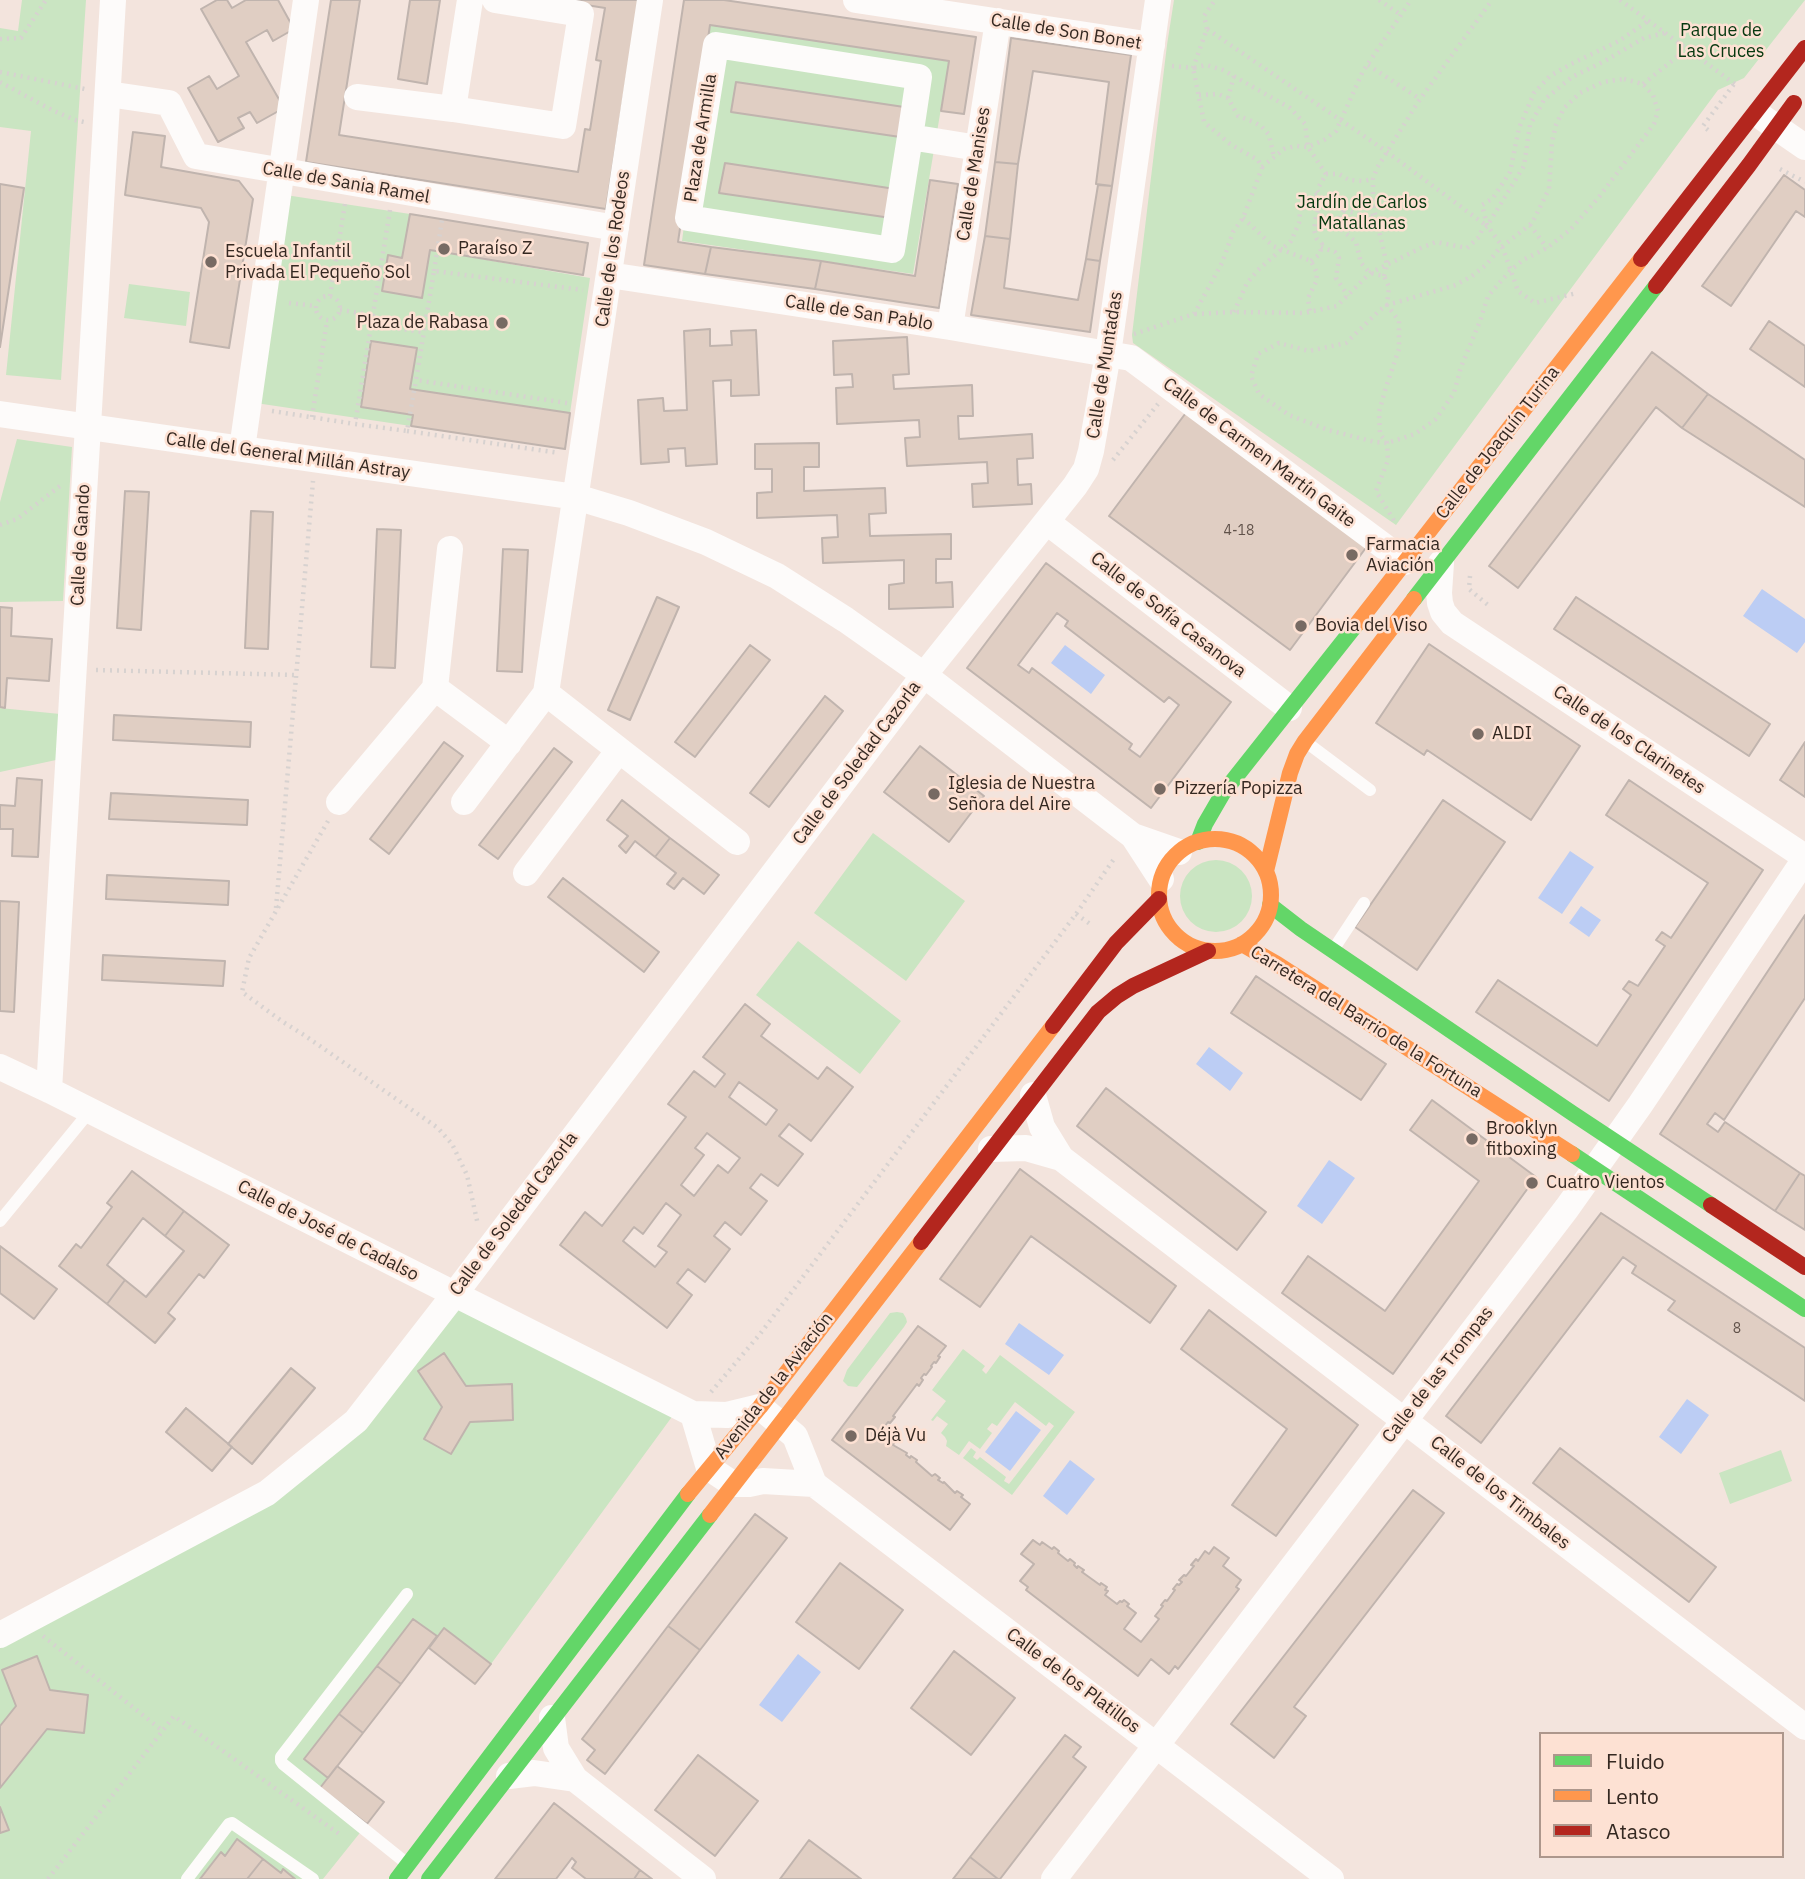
<!DOCTYPE html>
<meta charset="utf-8">
<style>
body{margin:0}
#map{position:relative;width:1805px;height:1879px;overflow:hidden;background:#f3e4dd;font-family:"IBM Plex Sans",sans-serif}
canvas{display:block}
.legend{position:absolute;left:1539px;top:1732px;width:245px;height:126px;box-sizing:border-box;background:#fde1d3;border:2px solid #ad978c;margin:0;padding:9px 12px;list-style:none;font-size:21px;color:#342821}
.legend li{display:flex;align-items:center;gap:14px;height:35px}
.legend b{width:35px;border:2px solid #ad978c}
</style>
<div id="map">
<canvas width="1805" height="1879"></canvas>
<ul class="legend">
<li><b style="height:9px;background:#63d668"></b>Fluido</li>
<li><b style="height:9px;background:#ff974d"></b>Lento</li>
<li><b style="height:9px;background:#b3261e"></b>Atasco</li>
</ul>
</div>
<script>
const context = document.querySelector('canvas').getContext('2d');
context.lineJoin = 'round';
function fill(path, color) { context.fillStyle = color; context.fill(path, 'evenodd'); }
const poly = rows => new Path2D(rows.map(r => 'M' + r).join(''));
function strokePath(path, color, width, dash) { context.strokeStyle = color; context.lineWidth = width; context.lineCap = dash ? 'butt' : 'round'; context.setLineDash(dash || []); context.stroke(path); }
function drawText(font, color, halo, rows, align = 'center') {
  context.font = font + ' "IBM Plex Sans",sans-serif'; context.lineWidth = 5; context.setLineDash([]); context.textBaseline = 'middle'; context.strokeStyle = halo; context.fillStyle = color; for (const [text, x, y, turn = 0] of rows) {
    context.save(); context.translate(x, y); context.rotate((+turn || 0) * Math.PI / 180); context.textAlign = isNaN(turn) ? turn : align; if (halo) context.strokeText(text, 0, 0); context.fillText(text, 0, 0); context.restore();
  }
}
const green = poly([
 [22,0,86,0,61,380,6,375,31,131,0,127,0,28,18,31],
 [1174,0,1805,0,1744,78,1718,90,1396,525,1133,343,1132,335,1167,45],
 [710,25,949,61,913,274,682,241],
 [279,194,410,214,402,258,388,255,383,291,422,297,430,250,590,278,570,413,410,389,417,348,372,341,362,407,413,415,411,426,249,402],
 [129,284,190,292,186,326,124,318],
 [17,439,72,447,63,601,0,602,0,502],
 [0,708,60,714,56,760,0,772],
 [873,833,965,901,906,981,814,913],
 '1180 896a36 36 0 1 1 72 0a36 36 0 1 1-72 0Z',
 [798,941,901,1021,860,1074,756,995],
 [454,1295,674,1414,491,1664,444,1628,437,1636,413,1619,305,1759,328,1778,367,1824,323,1879,295,1879,283,1870,281,1873,238,1840,225,1856,221,1853,200,1879,0,1879,0,1643,272,1499],
 [897,1312,903,1313,906,1318,907,1322,904,1327,857,1387,848,1386,843,1381,847,1370,890,1313],
 [963,1349,985,1366,982,1370,986,1374,1000,1355,1075,1412,1012,1495,963,1458,971,1448,976,1452,973,1457,977,1460,980,1457,1006,1477,1004,1481,1009,1484,1054,1426,1049,1422,1046,1426,1015,1402,997,1426,992,1423,987,1429,992,1433,980,1449,969,1441,959,1455,946,1446,947,1441,945,1437,941,1433,948,1424,937,1416,933,1421,931,1420,946,1401,932,1390],
 [1781,1450,1792,1481,1730,1504,1719,1473]
]);
const water = poly([
 [1762,589,1805,619,1805,642,1797,653,1743,616],
 [1065,645,1105,675,1091,694,1051,663],
 [1570,851,1594,867,1562,914,1538,898],
 [1581,906,1601,920,1589,937,1569,923],
 [1209,1047,1243,1073,1230,1091,1196,1064],
 [1329,1160,1355,1178,1322,1224,1297,1206],
 [1019,1323,1064,1355,1049,1375,1005,1344],
 [1687,1399,1709,1415,1681,1454,1659,1437],
 [1016,1411,1041,1430,1010,1471,985,1452],
 [1070,1460,1095,1479,1067,1515,1043,1496],
 [798,1654,821,1672,782,1722,759,1705]
]);
const building = poly([
 [217,0,227,0,232,8,246,0,278,0,294,29,273,41,267,30,246,42,284,108,257,123,250,112,238,118,244,128,218,142,188,88,209,76,217,89,239,76,201,9,217,0],
 [331,0,360,0,339,135,578,172,585,129,590,130,601,61,596,60,605,8,555,0,639,0,606,209,306,162,331,0],
 [410,0,440,0,427,84,398,79,410,0],
 [684,0,724,0,976,37,964,114,941,111,949,61,710,25,678,242,711,247,705,274,644,265,684,0],
 [1011,38,1131,55,1112,186,1096,184,1109,82,1033,71,1018,164,995,162,1011,38],
 [736,82,904,107,900,137,731,112,736,82],
 [133,132,165,136,161,167,239,181,253,199,229,348,190,342,209,222,201,208,125,195,133,132],
 [995,162,1018,164,1010,239,985,236,995,162],
 [725,163,895,189,891,218,719,193,725,163],
 [1784,175,1805,190,1805,217,1796,211,1731,306,1702,286,1784,175],
 [930,180,958,184,939,308,815,289,821,261,915,276,930,180],
 [0,184,24,188,0,347,0,184],
 [1098,185,1112,186,1100,261,1086,259,1098,185],
 [410,214,588,243,583,275,430,250,422,298,382,291,388,255,402,258,410,214],
 [985,236,1010,239,1004,288,1078,300,1086,259,1100,261,1090,332,971,315,985,236],
 [711,247,821,261,815,289,705,274,711,247],
 [1769,321,1805,346,1805,387,1750,349,1769,321],
 [710,329,710,346,732,345,731,331,756,330,759,395,731,396,731,380,713,381,717,464,686,466,685,448,668,449,669,462,641,464,638,400,663,398,664,411,687,410,684,331,710,329],
 [907,337,909,374,893,375,894,389,972,385,973,416,958,416,959,439,1032,434,1033,458,1017,459,1018,485,1031,484,1032,504,973,507,972,484,988,483,987,462,907,466,905,438,920,437,919,420,837,424,836,388,853,387,852,374,834,375,833,341,907,337],
 [371,341,417,348,410,389,570,413,565,449,411,426,413,415,361,407,371,341],
 [1652,352,1708,394,1682,428,1656,407,1518,588,1489,566,1652,352],
 [1708,394,1805,460,1805,507,1682,428,1708,394],
 [1188,410,1368,545,1290,650,1109,516,1188,410],
 [819,443,819,467,804,467,804,491,885,488,886,513,869,514,870,536,951,534,951,559,936,559,936,583,952,582,953,607,889,609,889,585,904,583,904,560,823,563,822,538,838,537,837,515,757,518,757,493,772,492,772,469,755,469,755,444,819,443],
 [125,491,149,492,141,630,117,628,125,491],
 [251,511,273,512,268,649,245,648,251,511],
 [377,529,401,530,395,668,371,667,377,529],
 [503,549,528,550,522,672,497,671,503,549],
 [1046,563,1231,702,1151,808,967,668,1046,563],
 [1057,613,1068,621,1065,626,1164,702,1169,697,1179,705,1140,757,1129,749,1132,744,1032,668,1029,673,1018,665,1057,613],
 [657,597,679,607,630,720,608,710,657,597],
 [1576,597,1770,724,1749,756,1554,629,1576,597],
 [0,607,12,608,11,636,52,639,49,681,7,678,5,708,0,707,0,607],
 [1429,644,1580,746,1531,820,1427,750,1424,755,1376,723,1429,644],
 [750,645,770,660,695,757,675,742,750,645],
 [825,696,843,711,769,807,750,793,825,696],
 [114,715,251,722,250,747,113,740,114,715],
 [444,742,463,756,389,854,370,839,444,742],
 [1805,742,1805,797,1780,780,1805,742],
 [920,746,984,796,949,842,884,792,920,746],
 [554,748,572,762,498,859,479,845,554,748],
 [17,778,42,780,38,857,12,856,13,829,0,829,0,805,15,806,17,778],
 [1629,780,1763,870,1609,1101,1476,1012,1498,980,1597,1046,1631,995,1623,989,1629,981,1638,986,1665,946,1656,940,1662,932,1671,938,1708,883,1606,815,1629,780],
 [111,793,248,800,247,825,109,819,111,793],
 [622,800,670,838,655,857,635,841,626,853,619,846,628,836,607,820,622,800],
 [1443,800,1505,842,1417,970,1355,927,1443,800],
 [670,838,719,875,704,894,683,878,674,889,667,884,676,873,655,857,670,838],
 [107,875,229,881,228,905,106,899,107,875],
 [563,878,659,952,644,972,548,897,563,878],
 [0,901,19,902,14,1012,0,1011,0,901],
 [1805,915,1805,998,1724,1120,1715,1113,1707,1124,1718,1132,1725,1122,1800,1173,1775,1211,1660,1134,1805,915],
 [103,955,225,961,223,986,102,980,103,955],
 [1256,976,1386,1064,1361,1100,1231,1013,1256,976],
 [745,1004,770,1024,761,1036,818,1079,827,1067,853,1087,811,1141,789,1124,779,1136,803,1154,778,1186,761,1174,750,1188,767,1201,741,1235,725,1222,714,1236,730,1249,705,1282,688,1269,677,1283,692,1295,667,1328,560,1245,585,1212,602,1226,686,1117,668,1104,694,1071,715,1087,725,1074,703,1057,745,1004],
 [739,1082,777,1110,766,1125,729,1097,739,1082],
 [707,1133,740,1158,728,1173,718,1165,694,1196,681,1185,704,1155,695,1148,707,1133],
 [666,1203,681,1215,658,1246,667,1252,655,1267,623,1241,634,1227,643,1234,666,1203],
 [1106,1088,1266,1212,1237,1250,1077,1126,1106,1088],
 [1432,1100,1536,1177,1393,1374,1282,1293,1308,1256,1385,1311,1479,1181,1410,1130,1432,1100],
 [1020,1169,1176,1286,1150,1323,1031,1236,980,1307,940,1279,1020,1169],
 [132,1171,184,1211,165,1236,143,1218,107,1265,125,1280,107,1304,59,1266,76,1244,81,1248,112,1207,107,1203,132,1171],
 [1800,1173,1805,1176,1805,1230,1775,1211,1800,1173],
 [184,1211,229,1245,204,1278,199,1274,168,1313,175,1319,155,1343,107,1304,125,1280,146,1297,184,1251,165,1236,184,1211],
 [1601,1213,1805,1348,1805,1401,1668,1310,1675,1301,1632,1273,1636,1266,1623,1257,1481,1443,1446,1416,1601,1213],
 [0,1246,57,1289,34,1319,0,1293,0,1246],
 [1209,1310,1358,1425,1276,1536,1232,1505,1287,1429,1181,1349,1209,1310],
 [918,1326,946,1346,938,1356,940,1357,936,1363,934,1362,931,1366,932,1367,926,1375,924,1374,921,1378,923,1380,919,1386,917,1384,893,1416,895,1417,890,1423,888,1422,879,1434,887,1441,889,1439,894,1443,893,1445,907,1453,906,1455,910,1458,911,1456,917,1460,916,1462,932,1476,935,1474,940,1478,938,1480,943,1483,944,1482,955,1493,957,1491,963,1495,961,1497,970,1504,950,1530,832,1440,918,1326],
 [444,1353,466,1386,512,1384,513,1420,470,1422,451,1454,424,1439,442,1407,418,1371,444,1353],
 [291,1368,315,1388,252,1464,228,1444,291,1368],
 [186,1408,232,1447,212,1471,166,1432,186,1408],
 [1560,1448,1716,1567,1689,1602,1533,1483,1560,1448],
 [1413,1490,1444,1513,1294,1707,1306,1716,1274,1758,1231,1724,1413,1490],
 [755,1514,787,1538,700,1650,668,1626,755,1514],
 [1033,1540,1040,1545,1042,1542,1052,1549,1054,1547,1059,1551,1058,1553,1068,1561,1070,1559,1075,1563,1074,1565,1077,1568,1078,1566,1084,1570,1082,1572,1100,1585,1101,1583,1107,1587,1105,1590,1108,1591,1105,1595,1117,1604,1120,1601,1122,1602,1124,1600,1129,1604,1127,1606,1136,1613,1124,1629,1141,1642,1159,1619,1155,1616,1163,1606,1161,1605,1165,1600,1167,1601,1175,1590,1173,1589,1177,1584,1179,1585,1182,1582,1179,1580,1184,1575,1186,1576,1194,1566,1191,1565,1196,1559,1198,1561,1205,1551,1209,1554,1214,1547,1229,1558,1223,1566,1241,1580,1236,1587,1239,1589,1178,1669,1175,1666,1169,1674,1151,1659,1138,1676,1026,1590,1028,1587,1020,1581,1034,1564,1021,1554,1033,1540],
 [840,1563,903,1610,859,1669,796,1622,840,1563],
 [413,1619,437,1636,401,1684,377,1666,413,1619],
 [668,1626,700,1650,605,1774,587,1760,595,1750,582,1739,668,1626],
 [444,1628,491,1664,475,1684,429,1648,444,1628],
 [954,1651,1015,1698,971,1755,911,1708,954,1651],
 [37,1656,50,1690,88,1695,84,1733,47,1729,0,1788,0,1726,16,1706,2,1670,37,1656],
 [377,1666,401,1684,363,1733,339,1714,377,1666],
 [339,1714,363,1733,328,1778,304,1759,339,1714],
 [1065,1735,1081,1747,1073,1757,1086,1767,1000,1879,998,1879,970,1857,1065,1735],
 [698,1755,758,1801,715,1856,655,1810,698,1755],
 [337,1766,384,1802,367,1824,320,1788,337,1766],
 [554,1803,640,1870,634,1879,586,1879,572,1868,576,1862,572,1858,556,1879,495,1879,554,1803],
 [0,1807,9,1830,0,1833,0,1807],
 [237,1839,263,1859,247,1879,200,1879,221,1852,225,1856,237,1839],
 [809,1840,861,1879,780,1879,809,1840],
 [970,1857,998,1879,953,1879,970,1857],
 [263,1859,281,1873,283,1869,295,1879,247,1879,263,1859],
 [640,1870,652,1879,634,1879,640,1870]
]);
const path = poly([
 [1379,0,1401,15],
 [1620,0,1735,84],
 [1207,29,1204,16,1215,0],
 [0,39,21,38,46,0],
 [1368,65,1420,99],
 [1172,66,1193,68,1207,29,1383,149,1487,226],
 [0,72,85,89],
 [1624,79,1643,84,1653,95,1658,111,1654,124,1599,197,1571,229,1547,248,1523,260,1510,271,1488,296,1480,321,1461,367,1454,393,1436,419,1415,434,1387,443,1375,442,1328,430,1289,415,1259,394,1251,376,1258,354,1279,343,1309,351,1346,343,1380,310,1387,305,1456,285,1472,276,1486,265,1499,249,1532,223,1549,189,1552,142,1556,125,1564,108,1580,93,1603,82,1624,79],
 [0,82,52,110,75,120,84,122],
 [1643,84,1687,49],
 [1199,95,1218,94,1228,98,1238,116,1254,122,1262,127,1269,135,1274,157],
 [1228,98,1234,76],
 [1708,130,1703,126,1734,84],
 [1262,167,1284,149,1296,146,1308,147,1324,140,1336,131,1363,71,1411,0],
 [1780,169,1805,182],
 [1326,174,1339,174,1349,180,1363,181,1373,179],
 [390,210,355,424,407,431,416,380],
 [1344,210,1369,217,1375,215],
 [1243,218,1273,246,1311,261,1317,273,1316,282,1308,298,1310,312],
 [1486,224,1502,246,1518,291,1535,303,1577,293],
 [1487,225,1482,205,1493,198,1510,172,1519,128,1534,93,1550,76,1571,64,1619,41,1648,21],
 [1530,225,1547,248],
 [1321,247,1335,252,1339,258,1336,278,1348,296],
 [434,271,442,220],
 [1384,276,1387,265,1373,205,1373,179,1377,168,1418,102,1492,0],
 '316 308a12 12 0 1 1 24 0a12 12 0 1 1-24 0Z',
 [330,296,345,204],
 [289,303,315,306],
 [340,310,372,315],
 [1234,312,1247,283,1258,270,1291,241,1299,223,1300,213,1306,200,1315,195,1322,198,1316,216,1314,230,1317,239,1322,244,1320,254,1311,261],
 [1195,314,1234,312,1304,313,1337,306,1370,273,1421,248,1436,242,1467,248,1479,237,1482,230,1487,226,1524,166,1530,125,1544,100,1572,77,1603,62,1644,38,1665,33],
 [370,325,423,332],
 [1134,334,1194,314,1222,263,1233,232,1243,218,1262,168,1258,160,1230,144,1204,122,1193,68,1206,65,1223,70,1290,108,1305,124,1308,147,1326,174,1317,190,1322,198,1334,202,1344,210,1338,219,1342,230,1356,242,1361,263,1370,273,1384,276,1389,287,1387,305,1399,321,1399,349,1386,387,1379,412,1380,434,1387,443,1388,460,1376,491,1396,524],
 [567,403,416,380,434,271,583,290],
 [272,411,355,424],
 [312,417,327,321],
 [407,431,559,453],
 [1113,460,1158,404],
 [0,525,17,519,60,486],
 [1470,576,1469,589,1488,605],
 [96,670,296,675],
 [328,821,249,958,242,992,283,1022,304,1035,438,1128,452,1144,467,1175,478,1225],
 [276,908,313,481],
 [1076,914,1093,926],
 [711,1392,760,1334,1076,914,1116,856],
 [43,1636,163,1731],
 [48,1879,174,1716,342,1836]
]);
const lane = poly([
 [1306,742,1370,790],
 [1335,947,1364,903],
 [0,1221,90,1111],
 [405,1862,283,1764,281,1761,281,1757,407,1594],
 [187,1879,229,1824,232,1823,313,1879]
]);
const street = poly([
 [470,0,453,109,563,126,581,14,495,0],
 [856,0,1152,45],
 [108,94,169,103,196,156,616,228],
 [357,97,453,109],
 [1763,118,1805,147],
 [910,137,892,250,688,218,716,45,919,77,910,137,978,148],
 [609,275,950,327,1131,358,1405,562],
 [950,327,998,21],
 [0,414,576,497,629,513,706,542,777,576,846,620,924,675,1133,836,1161,879],
 [242,449,306,0],
 [1047,522,1289,708],
 [1441,563,1439,593,1440,603,1443,612,1452,623,1805,857],
 [435,688,450,549],
 [546,693,737,842],
 [339,802,435,688,509,743],
 [464,802,546,693,650,0],
 [1133,836,1179,852],
 [526,873,619,750],
 [0,1067,49,1090,693,1414,727,1415,760,1407,795,1436,814,1484],
 [49,1090,113,0],
 [991,1149,1026,1148,1061,1158,1042,1127,1033,1095],
 [1061,1158,1805,1727],
 [693,1414,709,1468,733,1484,749,1484,763,1481,814,1484],
 [814,1484,1331,1879],
 [0,1635,267,1493,356,1421,454,1295,924,675,1075,486,1086,469,1091,451,1108,354,1158,0],
 [552,1718,556,1748,575,1779,703,1879],
 [509,1776,534,1773,575,1779],
 [1054,1879,1567,1208,1640,1105,1805,859]
]);
const fast = poly([
 [1414,599,1656,286],
 [1198,842,1205,824,1223,793,1356,625],
 [1270,905,1301,929,1572,1113,1711,1205],
 [1572,1154,1805,1309],
 [397,1879,688,1494],
 [429,1879,710,1515]
]);
const slow = poly([
 [1356,625,1641,259],
 '1159 895a56 56 0 1 1 112 0a56 56 0 1 1-112 0Z',
 [1266,871,1290,773,1297,754,1305,741,1414,599],
 [1242,944,1277,964,1572,1154],
 [688,1494,760,1407,1053,1026],
 [710,1515,921,1242]
]);
const jam = poly([
 [1641,259,1805,48],
 [1656,286,1749,165,1794,103],
 [1053,1026,1116,943,1159,899],
 [1711,1205,1805,1267],
 [921,1242,1098,1012,1117,996,1133,986,1208,951]
]);
const markers = [
 [444,249,7,"#776a63"],
 [211,262,7,"#776a63"],
 [502,323,7,"#776a63"],
 [1352,555,7,"#776a63"],
 [1301,626,7,"#776a63"],
 [1478,734,7,"#776a63"],
 [1160,789,7,"#776a63"],
 [934,794,7,"#776a63"],
 [1472,1139,7,"#776a63"],
 [1532,1183,7,"#776a63"],
 [851,1436,7,"#776a63"]
];
const numberNames = [
 ["4-18",1239,531],
 ["8",1737,1329]
];
const parkNames = [
 ["Parque de",1721,31],
 ["Las Cruces",1721,52],
 ["Jardín de Carlos",1362,203],
 ["Matallanas",1362,224]
];
const streetNames = [
 ["Calle de Son Bonet",1066,32,9],
 ["Plaza de Armilla",701,138,-81],
 ["Calle de Manises",974,174,-81],
 ["Calle de Sania Ramel",346,183,10],
 ["Calle de los Rodeos",613,249,-82],
 ["Calle de San Pablo",859,313,9],
 ["Calle de Muntadas",1105,365,-81],
 ["Calle de Joaquín Turina",1498,443,-52],
 ["Calle de Carmen Martín Gaite",1259,453,37],
 ["Calle del General Millán Astray",288,456,8],
 ["Calle de Gando",81,545,-87],
 ["Calle de Sofía Casanova",1168,615,38],
 ["Calle de los Clarinetes",1629,740,34],
 ["Calle de Soledad Cazorla",857,763,-53],
 ["Carretera del Barrio de la Fortuna",1366,1022,32],
 ["Calle de Soledad Cazorla",514,1214,-53],
 ["Calle de José de Cadalso",328,1231,27],
 ["Calle de las Trompas",1438,1375,-52],
 ["Avenida de la Aviación",774,1386,-52],
 ["Calle de los Timbales",1500,1493,38],
 ["Calle de los Platillos",1073,1681,37]
];
const poiNames = [
 ["Paraíso Z",458,249],
 ["Escuela Infantil",225,252],
 ["Privada El Pequeño Sol",225,273],
 ["Plaza de Rabasa",488,323,"right"],
 ["Farmacia",1366,545],
 ["Aviación",1366,566],
 ["Bovia del Viso",1315,626],
 ["ALDI",1492,734],
 ["Iglesia de Nuestra",948,784],
 ["Señora del Aire",948,805],
 ["Pizzería Popizza",1174,789],
 ["Brooklyn",1486,1129],
 ["fitboxing",1486,1150],
 ["Cuatro Vientos",1546,1183],
 ["Déjà Vu",865,1436]
];
fill(green, '#cae5c2');
fill(water, '#bccdf4');
fill(building, '#e0cec3');
strokePath(building, '#c0b4ae', 2);
strokePath(path, '#d7d2d0', 4.5, [2, 5]);
strokePath(lane, '#fdfbfa', 12);
strokePath(street, '#fdfbfa', 26);
strokePath(fast, '#63d668', 16);
strokePath(slow, '#ff974d', 16);
strokePath(jam, '#b3261e', 16);
for (const [x, y, r, color] of markers) { const dot = new Path2D(); dot.arc(x, y, r, 0, 2 * Math.PI); context.fillStyle = color; context.fill(dot); strokePath(dot, '#fde1d3', 2.5); }
drawText('14px', '#60524a', null, numberNames);
drawText('18px', '#06380f', '#fde1d3', parkNames);
drawText('18px', '#342821', '#fde1d3', streetNames);
drawText('18px', '#342821', '#fde1d3', poiNames, 'left');
</script>
